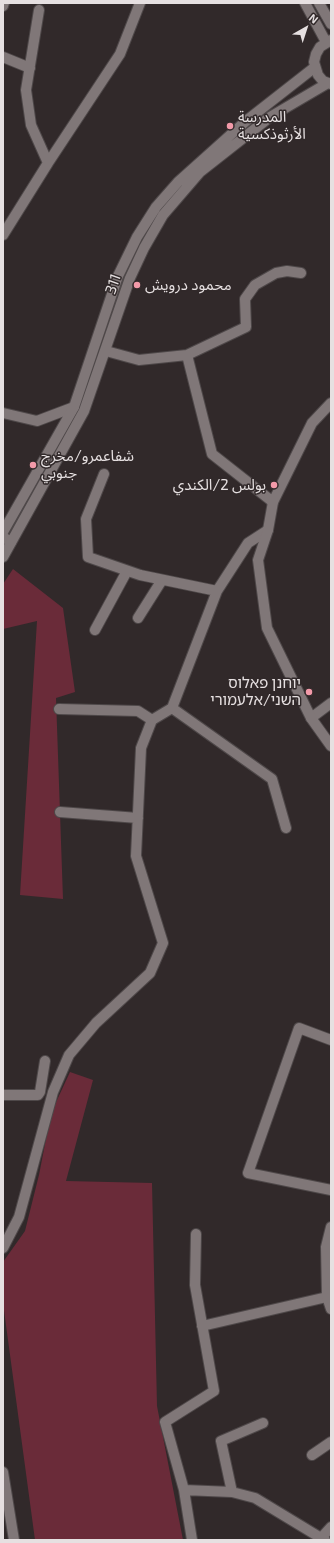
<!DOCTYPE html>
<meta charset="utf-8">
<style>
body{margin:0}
#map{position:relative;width:334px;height:1543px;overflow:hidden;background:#31292a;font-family:"Exo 2",sans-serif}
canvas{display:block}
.frame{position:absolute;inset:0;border:4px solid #e6e0e1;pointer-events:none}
.north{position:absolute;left:286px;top:8px;width:40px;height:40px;-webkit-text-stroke:3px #31292a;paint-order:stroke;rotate:39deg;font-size:11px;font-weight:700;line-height:16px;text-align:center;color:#e6e0e1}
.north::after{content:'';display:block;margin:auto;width:14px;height:18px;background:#e6e0e1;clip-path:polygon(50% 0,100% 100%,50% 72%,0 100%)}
</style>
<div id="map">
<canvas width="334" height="1543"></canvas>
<div class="frame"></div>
<div class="north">N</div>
</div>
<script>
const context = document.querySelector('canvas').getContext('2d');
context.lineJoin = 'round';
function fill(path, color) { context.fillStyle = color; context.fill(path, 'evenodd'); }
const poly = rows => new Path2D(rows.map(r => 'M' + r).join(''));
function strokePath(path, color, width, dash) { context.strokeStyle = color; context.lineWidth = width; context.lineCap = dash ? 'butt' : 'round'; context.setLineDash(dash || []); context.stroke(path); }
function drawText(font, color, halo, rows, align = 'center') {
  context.font = font + ' "Exo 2","Noto Sans Arabic","Noto Sans Hebrew",sans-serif'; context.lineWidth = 3; context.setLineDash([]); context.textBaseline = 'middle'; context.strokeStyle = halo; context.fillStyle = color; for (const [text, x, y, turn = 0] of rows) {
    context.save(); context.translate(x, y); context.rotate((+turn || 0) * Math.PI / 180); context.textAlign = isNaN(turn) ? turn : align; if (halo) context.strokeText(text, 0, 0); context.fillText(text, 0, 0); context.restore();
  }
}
const green = poly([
 [13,569,63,608,75,692,56,698,63,899,20,895,37,621,3,629,3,584],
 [70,1072,93,1080,66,1181,152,1183,157,1406,183,1540,35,1540,3,1303,3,1262,25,1231,39,1175,51,1113]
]);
const street = poly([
 [3,6,4,3],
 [39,10,26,90,31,125,48,163],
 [3,57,30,68],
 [3,235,48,163,120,54,140,3],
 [106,351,139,360,187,355,212,454,273,502],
 [187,355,246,327,245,299,255,285,276,273,287,271,301,273],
 [3,413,37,421,74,407],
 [104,474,86,519,88,557,140,575,217,591],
 [268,530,248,543,217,591,172,708,272,779,286,828],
 [3,537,11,542],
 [138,618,162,580],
 [95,630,127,571],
 [59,709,138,711,152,720],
 [311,718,331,703],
 [60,812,138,818],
 [331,1040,299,1028,248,1173,331,1190],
 [3,1095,38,1095,40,1092,45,1061],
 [3,1248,19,1217,53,1092,69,1055,96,1023,150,973,163,943,136,856,141,748,152,720,172,708],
 [202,1326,327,1297],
 [312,1455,331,1442],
 [184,1490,165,1422,214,1391,195,1285,196,1234],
 [232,1492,221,1441,263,1423],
 [192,1540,184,1490,232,1492,255,1498,321,1538],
 [325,1540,321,1538,331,1527]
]);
const secondary = poly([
 [305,3,326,42],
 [319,3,331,24],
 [331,40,320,47,316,54,314,62,318,75,323,81,331,84],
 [331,403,312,423,273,502,268,530,258,560,267,628,311,718,331,746],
 [3,532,74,407,118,276,137,237,156,207,178,182,246,121,315,67],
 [3,557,84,411,130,278,144,248,163,215,200,172,270,117,328,83],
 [331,1227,326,1247,327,1297,331,1309],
 [3,1472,14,1540]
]);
const markers = [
 [230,126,4,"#f39aa9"],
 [137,285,4,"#f39aa9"],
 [33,465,4,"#f39aa9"],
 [274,485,4,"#f39aa9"],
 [309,692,4,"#f39aa9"]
];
const poiNames = [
 ["المدرسة",238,117],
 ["الأرثوذكسية",238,134],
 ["محمود درويش",145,285],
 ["شفاعمرو/مخرج",41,456],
 ["جنوبي",41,473],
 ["بولس 2/الكندي",266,485,"right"],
 ["יוחנן פאלוס",301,683,"right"],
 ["השני/אלעמורי",301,700,"right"]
];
const streetNames = [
 ["311",113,284,-71]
];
fill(green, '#6a2b39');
strokePath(street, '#4e4849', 12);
strokePath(secondary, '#4e4849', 12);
strokePath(street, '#807778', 10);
strokePath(secondary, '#807778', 10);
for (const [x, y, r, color] of markers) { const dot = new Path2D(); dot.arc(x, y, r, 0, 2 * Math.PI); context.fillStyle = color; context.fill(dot); strokePath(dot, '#31292a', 1.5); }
drawText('15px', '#e6e0e1', '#31292a', poiNames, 'left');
drawText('15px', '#e6e0e1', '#31292a', streetNames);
</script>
